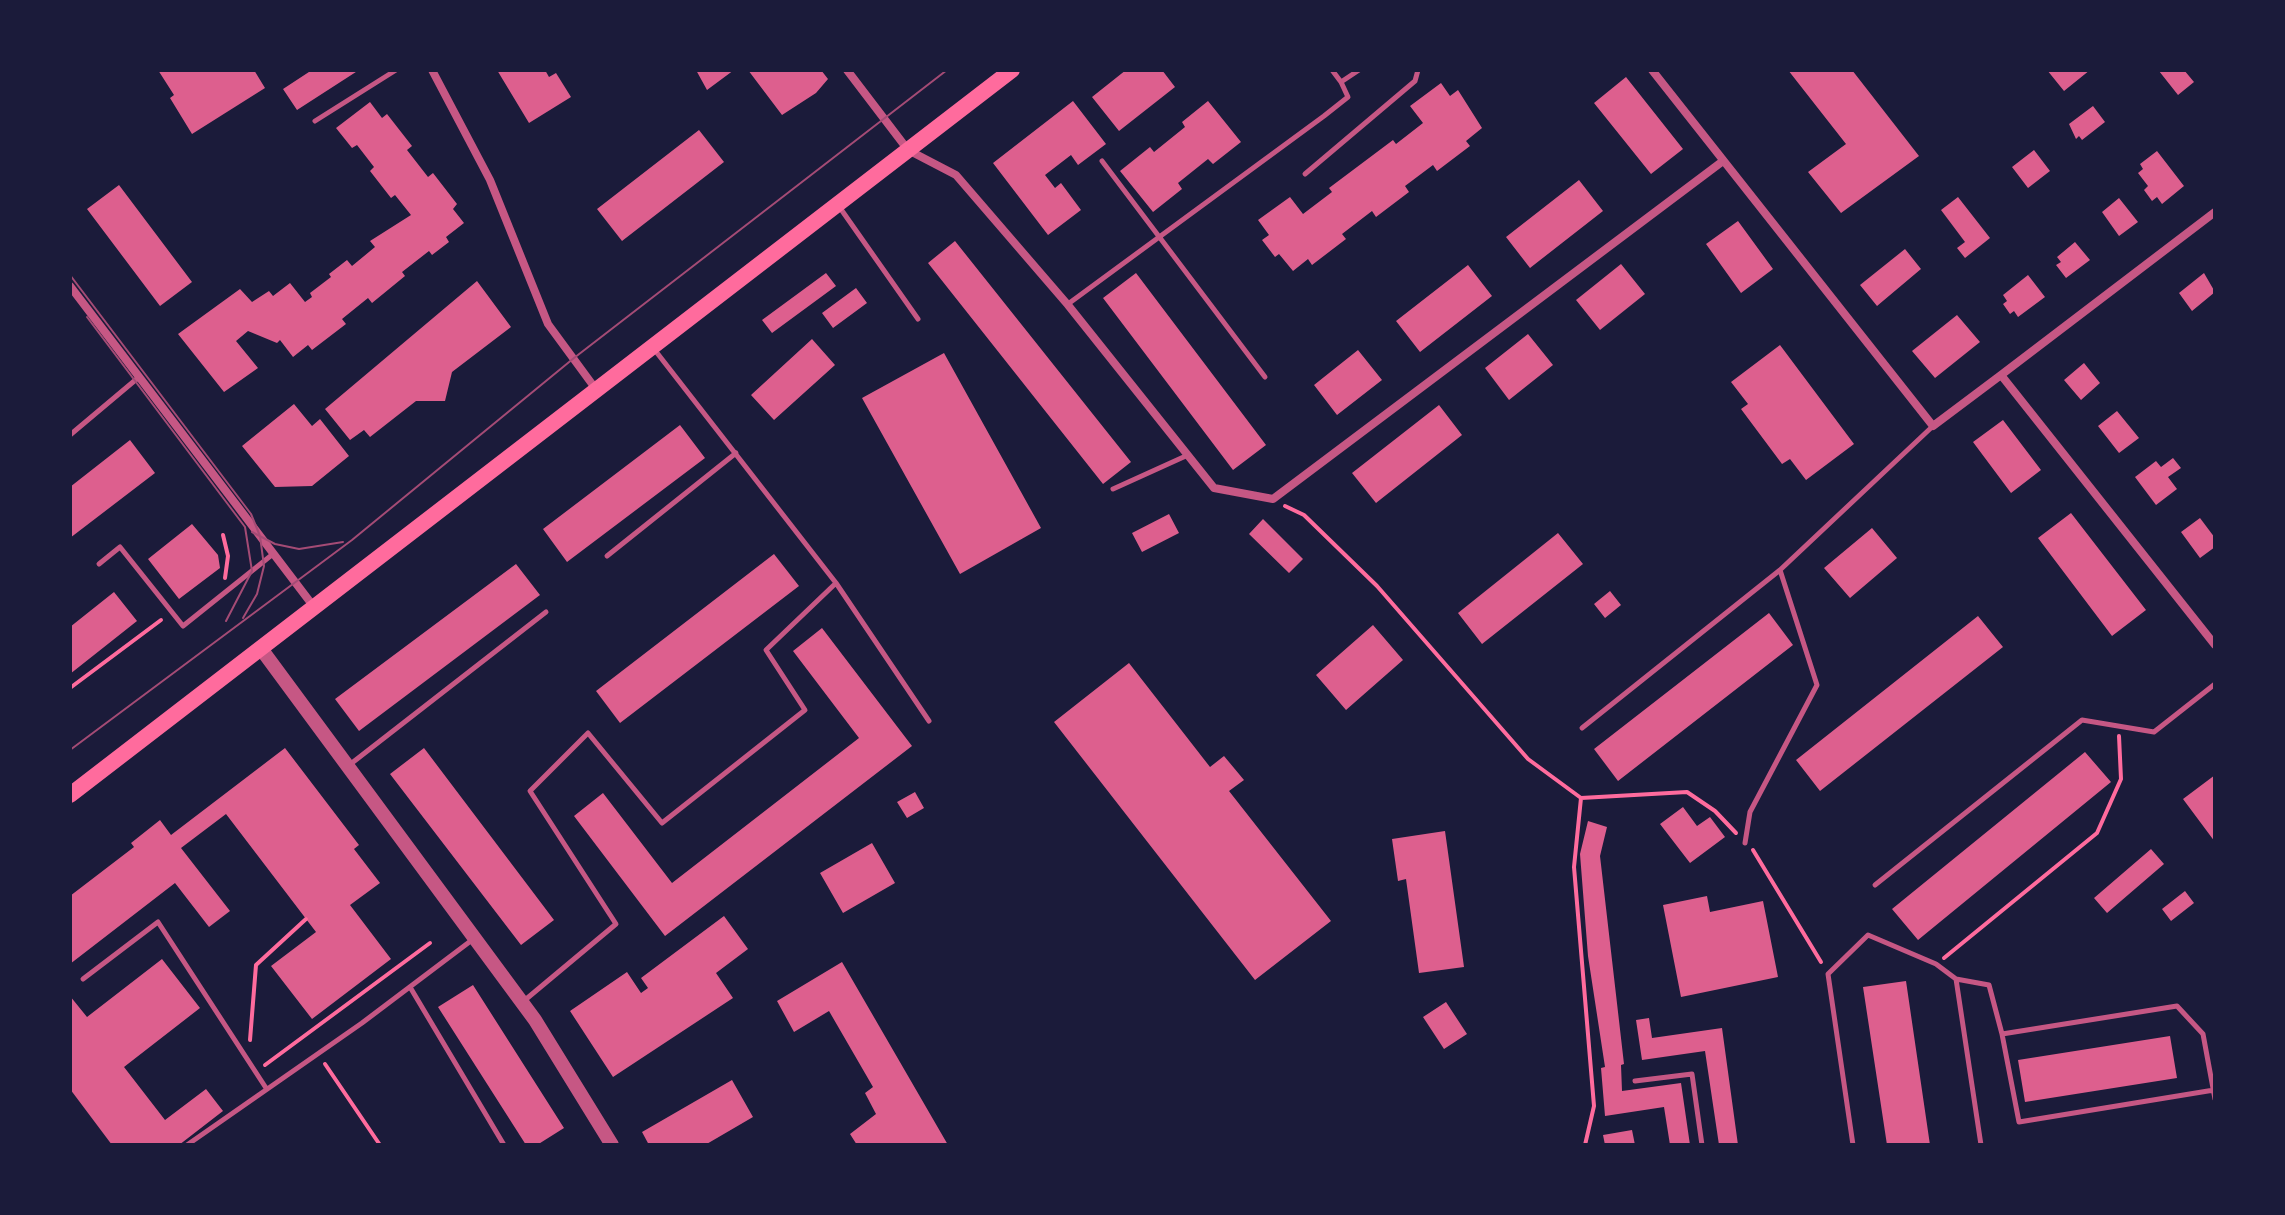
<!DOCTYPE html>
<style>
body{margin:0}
#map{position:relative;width:2285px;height:1215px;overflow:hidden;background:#1b1b3a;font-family:"PT Sans Narrow",sans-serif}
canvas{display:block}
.frame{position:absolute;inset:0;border:72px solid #1b1b3a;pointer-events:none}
</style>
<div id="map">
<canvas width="2285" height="1215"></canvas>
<div class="frame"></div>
</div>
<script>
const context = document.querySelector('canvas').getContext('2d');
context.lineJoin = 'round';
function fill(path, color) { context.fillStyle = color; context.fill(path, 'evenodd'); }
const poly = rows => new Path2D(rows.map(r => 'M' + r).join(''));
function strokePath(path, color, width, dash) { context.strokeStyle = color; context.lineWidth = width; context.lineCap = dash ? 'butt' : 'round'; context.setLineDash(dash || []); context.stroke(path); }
const building = poly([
 [158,70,254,70,265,88,192,134,170,98,174,95],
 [312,70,359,70,297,110,283,89],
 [497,70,545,70,549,77,556,73,571,97,529,123],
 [696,70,734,70,707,90],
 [748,70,821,70,828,79,816,93,782,115],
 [1126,70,1162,70,1175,87,1119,131,1092,97],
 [1788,70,1852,70,1919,156,1841,213,1808,172,1846,144],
 [2047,70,2090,70,2064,91],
 [2184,70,2194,82,2178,95,2159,71],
 [1626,77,1683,149,1651,174,1594,103],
 [1441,83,1450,96,1458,90,1482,128,1466,141,1470,146,1437,171,1433,165,1405,186,1409,192,1376,217,1372,211,1342,234,1346,239,1312,265,1308,259,1293,271,1279,254,1275,257,1262,240,1269,235,1258,220,1290,197,1303,214,1332,192,1329,188,1393,140,1396,144,1423,123,1410,106],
 [1073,101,1106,144,1078,165,1071,155,1045,175,1055,188,1061,183,1081,210,1048,235,993,163],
 [1208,101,1241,142,1213,164,1208,159,1178,183,1182,189,1153,212,1120,171,1150,147,1154,152,1185,127,1182,122],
 [370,102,382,118,387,114,412,146,407,150,428,177,433,173,457,204,453,209,464,223,446,237,449,242,432,255,429,251,402,272,405,276,372,303,368,298,342,319,346,324,312,350,308,345,293,357,280,340,277,343,248,331,236,341,258,368,224,392,178,334,240,289,252,302,269,291,273,296,290,283,305,302,312,297,310,293,331,277,329,274,347,260,352,266,375,247,370,241,411,215,395,195,391,198,370,171,374,167,357,145,352,148,336,128],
 [2093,106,2105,122,2082,140,2079,136,2076,139,2069,124],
 [699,130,724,162,622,241,597,209],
 [2034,150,2050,171,2028,188,2012,167],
 [2157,151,2184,186,2162,204,2157,197,2152,201,2144,190,2148,186,2138,173,2143,169,2140,164],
 [1579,180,1603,211,1530,268,1506,237],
 [119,185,192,282,160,306,87,209],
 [1958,197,1990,238,1965,258,1957,248,1965,242,1941,210],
 [2119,198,2138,222,2119,236,2102,212],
 [1738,221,1773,269,1741,293,1706,244],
 [955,241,1131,462,1103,484,928,263],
 [2075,242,2090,260,2066,278,2056,265,2061,262,2057,257],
 [1905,249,1921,269,1877,306,1860,285],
 [1621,264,1645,294,1600,330,1576,300],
 [1468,265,1492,296,1420,352,1396,321],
 [826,273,836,286,772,333,762,320],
 [1136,273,1266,445,1233,470,1103,298],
 [2204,273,2215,292,2192,311,2179,293],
 [2028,275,2045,297,2018,317,2014,311,2010,314,2003,304,2007,301,2003,295],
 [477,281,511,327,452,372,445,401,416,401,370,437,364,430,350,440,325,409],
 [856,288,867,303,833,328,822,313],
 [1957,315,1980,342,1935,378,1912,351],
 [1528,334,1553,365,1509,400,1485,368],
 [812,339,835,365,774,420,751,395],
 [1780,345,1854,444,1806,480,1790,459,1782,464,1741,409,1748,404,1731,382],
 [1358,350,1382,380,1337,415,1314,385],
 [944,353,1041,528,960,574,862,398],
 [2084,363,2100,383,2081,400,2064,380],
 [294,404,312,426,320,419,349,456,312,486,275,487,242,446],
 [1439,405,1462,435,1376,503,1352,473],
 [2117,411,2139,438,2119,453,2098,426],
 [2003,420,2041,470,2011,493,1973,442],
 [680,425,705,458,567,562,543,529],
 [130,440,155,473,70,538,70,487],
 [2173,458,2181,468,2168,477,2177,489,2156,505,2135,477,2156,461,2161,467],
 [2071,513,2146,610,2112,636,2038,538],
 [1169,514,1179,533,1142,552,1132,533],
 [2200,518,2215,538,2215,547,2200,558,2181,532],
 [1263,519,1303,559,1289,573,1249,534],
 [192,524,218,555,220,568,179,599,148,559],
 [1872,528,1897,558,1850,598,1824,568],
 [1558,533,1583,564,1482,644,1458,613],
 [774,554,799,586,620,723,596,691],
 [516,564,540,595,359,731,335,699],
 [1610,591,1621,605,1605,618,1594,604],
 [114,592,137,621,70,674,70,627],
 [1769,613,1793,645,1618,781,1594,749],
 [1978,616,2003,647,1820,791,1796,760],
 [1373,625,1403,660,1346,710,1316,675],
 [822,628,912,746,665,936,574,816,603,793,672,883,859,738,793,651],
 [1129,663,1210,767,1224,756,1244,780,1229,791,1331,921,1255,980,1054,722],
 [285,748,359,845,354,849,380,883,350,905,391,959,312,1019,271,966,316,932,226,814,181,848,230,911,209,927,175,883,70,964,70,896,134,847,131,843,160,820,171,835],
 [424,748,554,920,521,945,390,774],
 [2085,752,2111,782,1918,940,1892,909],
 [2215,775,2215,842,2183,799],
 [915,792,924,808,907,818,897,802],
 [1683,807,1697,826,1710,817,1725,837,1690,863,1660,824],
 [1588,821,1607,827,1600,856,1624,1064,1621,1065,1622,1091,1681,1083,1690,1145,1670,1145,1664,1107,1605,1116,1601,1068,1605,1067,1588,956,1580,854],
 [1445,831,1464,967,1419,973,1406,879,1398,881,1392,839],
 [872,843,895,883,843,913,820,873],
 [2151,849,2164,864,2107,913,2094,898],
 [2185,891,2194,903,2171,921,2162,909],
 [1707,896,1710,912,1763,901,1778,977,1681,997,1663,905],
 [724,916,748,949,716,973,733,998,613,1077,570,1011,627,972,641,993,648,988,641,978],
 [162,959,200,1008,124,1067,165,1120,206,1089,223,1111,179,1145,112,1145,70,1089,70,996,87,1017],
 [842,962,948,1145,857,1145,850,1134,876,1114,865,1093,873,1087,829,1011,794,1032,777,1001],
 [1906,981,1930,1145,1887,1145,1863,987],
 [473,985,564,1128,537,1145,526,1145,438,1007],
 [1446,1002,1467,1034,1444,1049,1423,1017],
 [1649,1018,1652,1038,1722,1028,1738,1145,1719,1145,1705,1051,1642,1060,1636,1020],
 [2170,1036,2177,1078,2025,1102,2018,1060],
 [732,1080,753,1117,705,1145,649,1145,642,1132],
 [1632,1130,1635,1145,1605,1145,1603,1135]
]);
const path = poly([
 [1285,506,1304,515,1377,586,1528,759,1581,798,1687,792,1715,811,1736,833],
 [223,535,228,556,225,578],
 [70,688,161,620],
 [1581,798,1574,867,1594,1106,1585,1145],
 [1753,850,1821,962],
 [1944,958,2097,833,2121,779,2119,736],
 [250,1040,256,965,306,919],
 [325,1064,380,1145],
 [265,1065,430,943]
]);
const service = poly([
 [1332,70,1341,82,1359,70],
 [315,121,396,70],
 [1102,161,1265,377],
 [1305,174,1415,81,1418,70],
 [838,205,918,319],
 [1068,304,1324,116,1348,97,1341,82],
 [70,435,139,377],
 [1113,489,1188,455],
 [607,556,736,453],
 [99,564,120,547,183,626,273,554],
 [836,583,929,721],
 [1582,728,1780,570],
 [348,766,546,612],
 [1745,843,1750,812,1817,685,1780,570,1933,426],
 [1875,885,2082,720,2154,732,2215,684],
 [83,979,158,922,266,1088],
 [1956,979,1989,985,2002,1034,2177,1006,2203,1034,2215,1099],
 [410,987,504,1145],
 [525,1000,616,924,530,791,588,733,662,823,805,710,766,650,836,583,654,349],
 [2002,1034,2019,1122,2214,1090],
 [1635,1081,1692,1074,1702,1145],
 [187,1145,362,1023,472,940],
 [1853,1145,1828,974,1868,935,1936,964,1956,979,1981,1145]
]);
const minor = poly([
 [432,70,490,180,548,324,595,388],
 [847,70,908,150,956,175,1068,305,1214,488,1273,499,1723,161],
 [1652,70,1933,426,2001,375,2215,645],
 [70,286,314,607],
 [2001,375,2215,212]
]);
const tertiary = poly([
 [262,650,535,1020,612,1145]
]);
const primary = poly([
 [70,795,1012,70]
]);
const tram = poly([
 [70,275,251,514,260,536,264,566,257,594,243,618],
 [87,317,245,527,252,571,226,621],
 [252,532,275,544,299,549,343,542],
 [70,750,352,540,574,358,947,70]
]);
fill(building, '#dd5f8e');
strokePath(path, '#ff6b9d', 4);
strokePath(service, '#c65784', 5);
strokePath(minor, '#c65784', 8);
strokePath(tertiary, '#c65784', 14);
strokePath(primary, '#ff6b9d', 16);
strokePath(tram, '#a44b75', 2);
</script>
